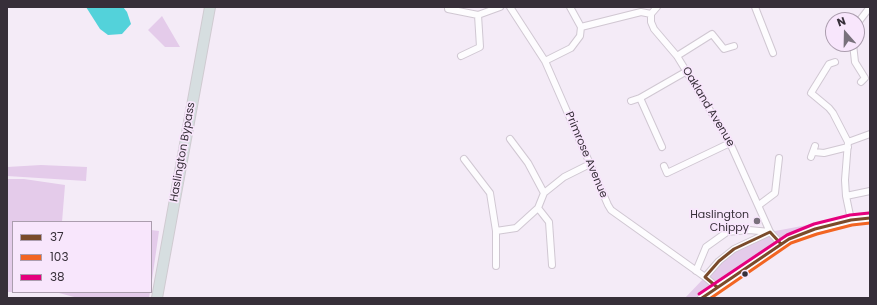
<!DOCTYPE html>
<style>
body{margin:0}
#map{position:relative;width:877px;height:305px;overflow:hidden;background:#f4ebf7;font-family:Poppins,sans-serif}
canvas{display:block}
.frame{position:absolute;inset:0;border:8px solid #372f39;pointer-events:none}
.legend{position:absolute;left:12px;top:221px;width:140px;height:72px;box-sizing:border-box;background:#f8e6fc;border:1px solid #ab9dae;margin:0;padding:5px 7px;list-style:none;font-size:12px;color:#372f39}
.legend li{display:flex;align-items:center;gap:8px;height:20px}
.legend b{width:20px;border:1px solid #ab9dae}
.north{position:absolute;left:825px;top:12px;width:40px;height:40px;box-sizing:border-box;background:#f8e6fc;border:1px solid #ab9dae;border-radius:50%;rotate:340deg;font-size:11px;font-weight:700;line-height:16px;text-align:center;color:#372f39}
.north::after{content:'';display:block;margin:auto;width:14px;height:18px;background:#79717c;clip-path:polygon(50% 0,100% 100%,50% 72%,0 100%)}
</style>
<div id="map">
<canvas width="877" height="305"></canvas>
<div class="frame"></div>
<ul class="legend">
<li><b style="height:5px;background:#7a4b2a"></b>37</li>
<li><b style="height:5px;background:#f26522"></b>103</li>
<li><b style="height:5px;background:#e5007d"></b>38</li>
</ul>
<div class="north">N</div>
</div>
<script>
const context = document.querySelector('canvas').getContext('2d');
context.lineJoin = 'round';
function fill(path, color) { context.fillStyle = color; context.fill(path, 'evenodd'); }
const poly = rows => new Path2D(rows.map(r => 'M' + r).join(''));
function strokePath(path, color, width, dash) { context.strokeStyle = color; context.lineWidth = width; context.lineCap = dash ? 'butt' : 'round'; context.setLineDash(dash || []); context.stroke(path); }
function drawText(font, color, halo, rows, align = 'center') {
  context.font = font + ' Poppins,sans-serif'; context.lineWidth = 3.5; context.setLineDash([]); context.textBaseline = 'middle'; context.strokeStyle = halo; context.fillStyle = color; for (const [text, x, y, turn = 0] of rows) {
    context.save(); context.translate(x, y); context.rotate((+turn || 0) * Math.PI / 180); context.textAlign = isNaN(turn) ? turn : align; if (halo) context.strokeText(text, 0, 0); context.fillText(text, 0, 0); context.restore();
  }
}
const green = poly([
 [162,16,180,47,165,47,148,30],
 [41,165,87,167,86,181,7,176,7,167],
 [7,179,24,179,65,185,62,222,13,222,13,292,7,292],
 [850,217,803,233,702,298,685,298,705,277,716,286,709,274,719,261,770,232],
 [151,230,159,231,151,287],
 [19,292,150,292,149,298,78,298,59,293]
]);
const water = poly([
 [86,7,123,7,127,12,131,24,122,34,108,35,100,29]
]);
const minor = poly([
 [448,7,448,9,478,15,500,7],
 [510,7,545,61,608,205,611,210,705,277,717,287],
 [755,7,773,53],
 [651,14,651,22,654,29,677,56,730,143,770,232,781,244],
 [857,26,860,20,870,7],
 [581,27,641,12,651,14,657,7],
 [853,44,855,62,865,78,861,82],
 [461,56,480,47,478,15],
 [677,56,712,34,724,49,734,46],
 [545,61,571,48,580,36,581,27,570,7],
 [835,62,829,64,811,93,829,108,833,113,848,142,845,180,846,196,851,220],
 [640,98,662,147],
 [631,101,640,98,687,71],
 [510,139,528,163,544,193],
 [848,142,870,134],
 [814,152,824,153,848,147],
 [811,157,815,146],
 [464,159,490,193,496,231,516,228,538,208,544,193,564,177,590,164],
 [664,166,667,173,730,143],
 [846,196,870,191],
 [759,205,775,193,779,158],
 [538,208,549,222,552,265],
 [496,231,496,266],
 [696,271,706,247,727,232,749,230,770,232],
 [705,277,719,261,734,249,768,233]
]);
const tertiary = poly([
 [702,298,789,239,815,229,851,220,870,218]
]);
const trunk = poly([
 [157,298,210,7]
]);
const bus1 = poly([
 [717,287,705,277,719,261,734,249,770,232,781,244],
 [702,298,789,239,815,229,851,220,870,218]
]);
const bus2 = poly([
 [711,298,791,243,817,234,852,225,870,223]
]);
const bus3 = poly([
 [699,294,787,235,814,224,850,215,869,213]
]);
const markers = [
 [757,221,4,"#79717c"],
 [745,274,3.5,"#372f39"]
];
const streetNames = [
 ["Oakland Avenue",708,107,59],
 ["Haslington Bypass",183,152,-80],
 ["Primrose Avenue",586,155,67]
];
const poiNames = [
 ["Haslington",749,215],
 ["Chippy",749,228]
];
fill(green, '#e4cbea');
fill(water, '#53d2da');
strokePath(minor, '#d0c7d2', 8);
strokePath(tertiary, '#d0c7d2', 10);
strokePath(trunk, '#cfcad0', 12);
strokePath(minor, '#fdfcfe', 6);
strokePath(tertiary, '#fdfcfe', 8);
strokePath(trunk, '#d6dee0', 10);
strokePath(bus1, '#7a4b2a', 3);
strokePath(bus2, '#f26522', 3);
strokePath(bus3, '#e5007d', 3);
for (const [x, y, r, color] of markers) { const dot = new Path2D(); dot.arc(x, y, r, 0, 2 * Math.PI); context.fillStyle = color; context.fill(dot); strokePath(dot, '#f8e6fc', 1.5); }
drawText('11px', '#372f39', '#f8e6fc', streetNames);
drawText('11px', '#372f39', '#f8e6fc', poiNames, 'right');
</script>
